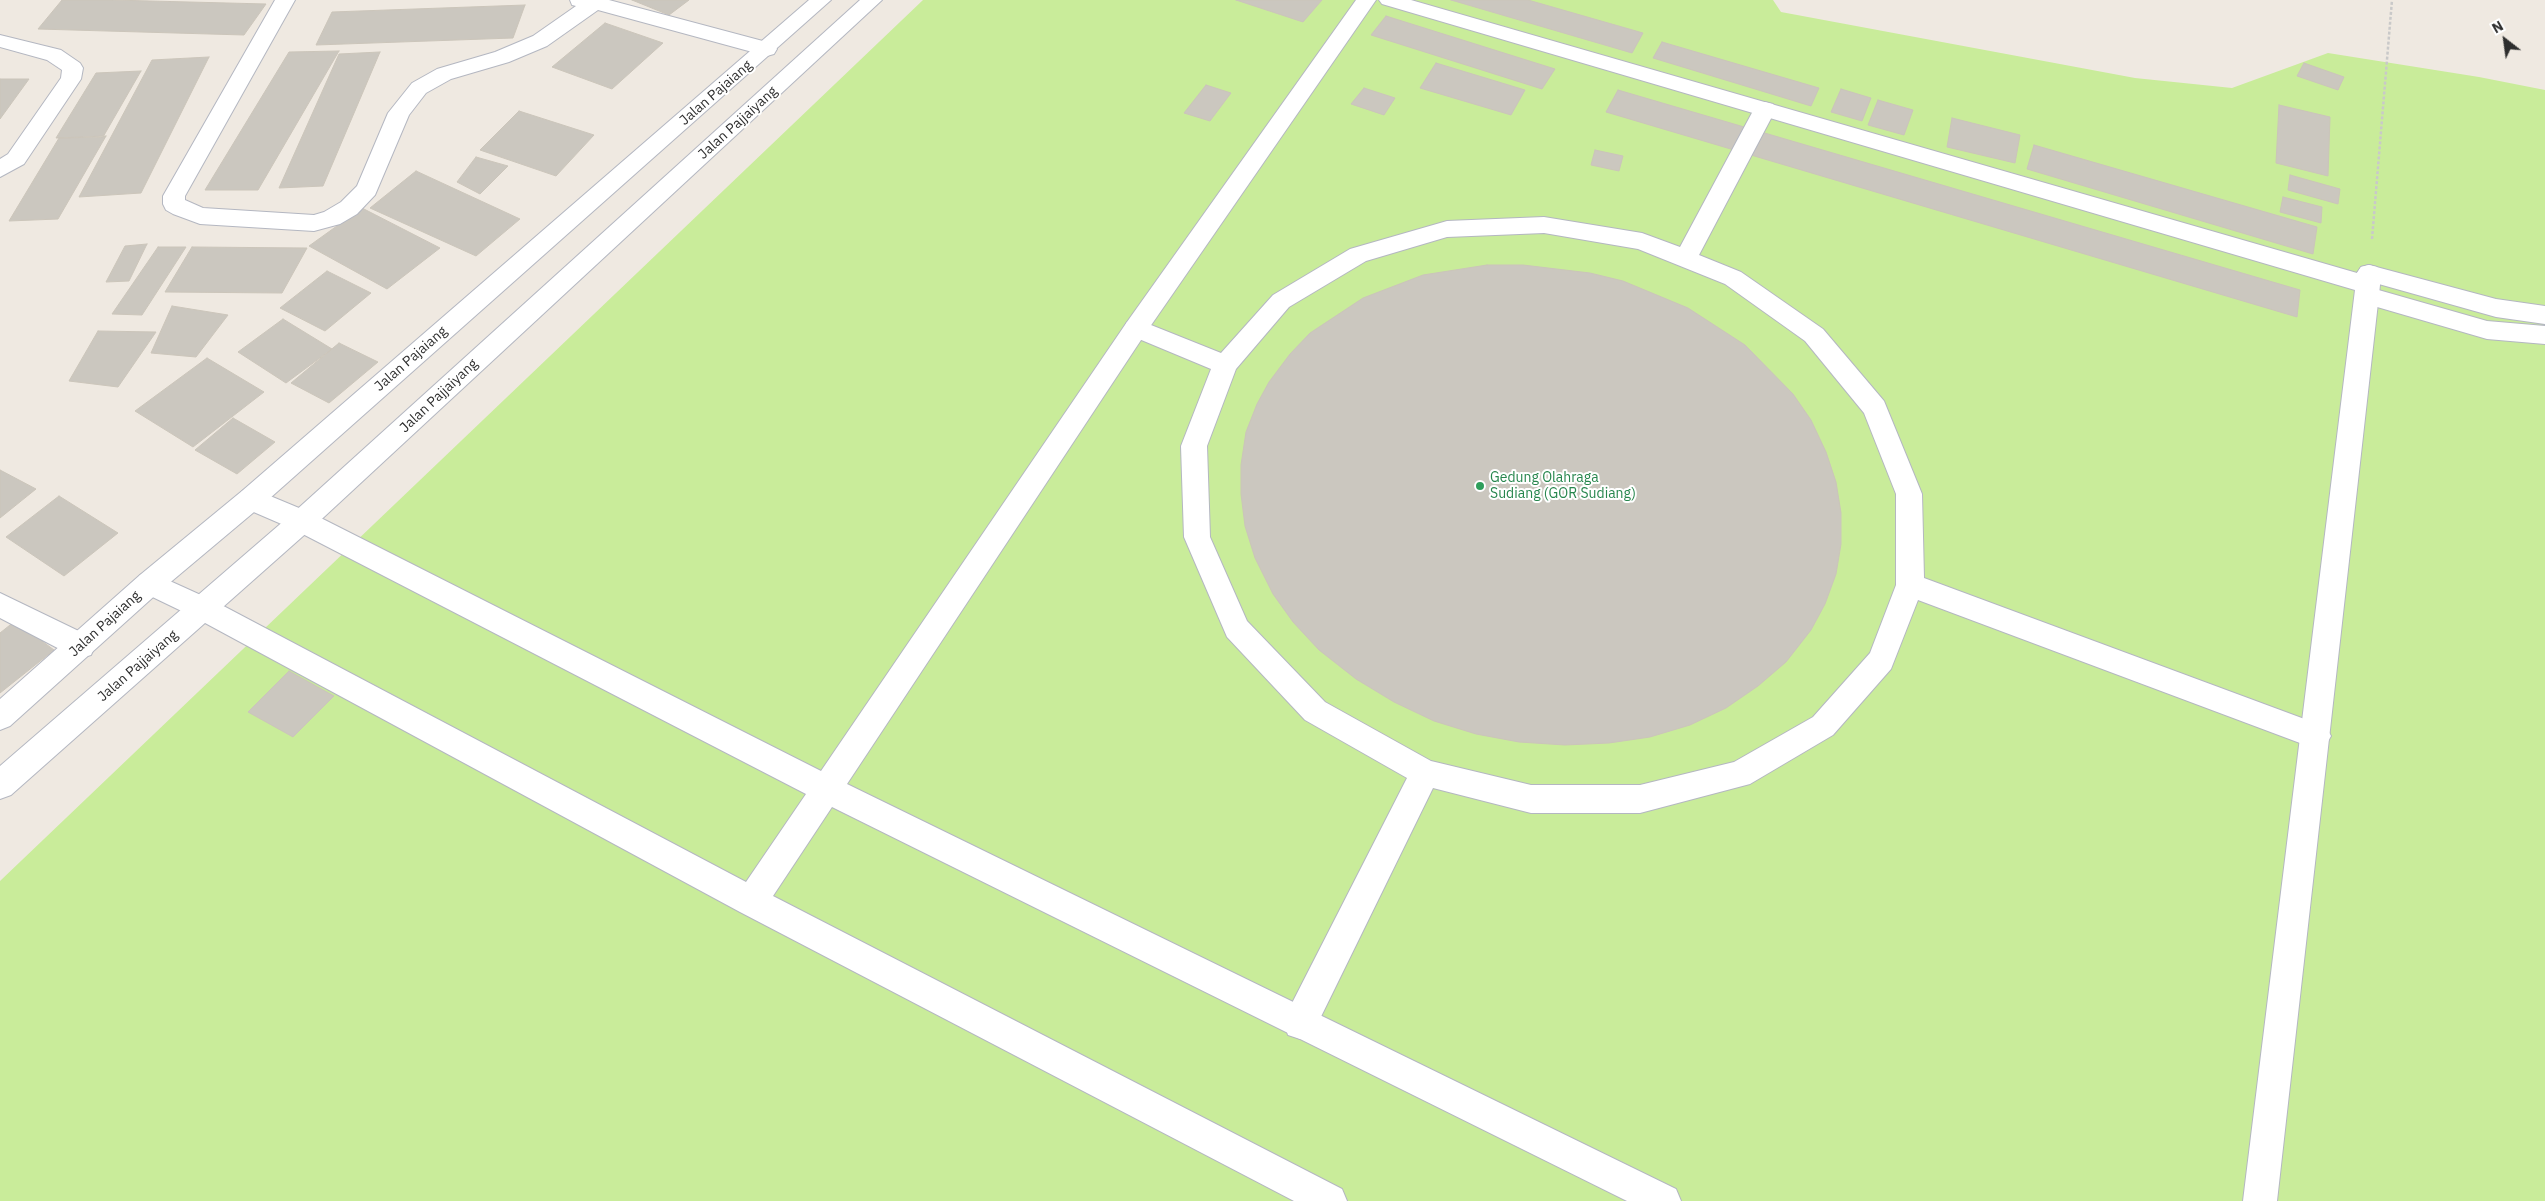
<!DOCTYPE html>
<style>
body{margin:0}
#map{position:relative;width:2545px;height:1201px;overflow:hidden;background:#efe9e1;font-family:"IBM Plex Sans",sans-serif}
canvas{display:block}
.north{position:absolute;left:2480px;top:15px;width:50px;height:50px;-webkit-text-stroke:4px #fff;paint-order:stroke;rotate:330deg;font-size:14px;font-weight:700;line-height:20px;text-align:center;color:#2e2e2e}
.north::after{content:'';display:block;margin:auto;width:18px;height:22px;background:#2e2e2e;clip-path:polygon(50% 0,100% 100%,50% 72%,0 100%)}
</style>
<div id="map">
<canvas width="2545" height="1201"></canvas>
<div class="north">N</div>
</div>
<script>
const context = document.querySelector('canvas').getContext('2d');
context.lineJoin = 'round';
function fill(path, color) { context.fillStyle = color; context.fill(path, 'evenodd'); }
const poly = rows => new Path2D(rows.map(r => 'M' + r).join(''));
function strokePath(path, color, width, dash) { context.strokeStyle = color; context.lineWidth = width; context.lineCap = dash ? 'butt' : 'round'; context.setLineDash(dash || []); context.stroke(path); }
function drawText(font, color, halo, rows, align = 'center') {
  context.font = font + ' "IBM Plex Sans",sans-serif'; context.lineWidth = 4; context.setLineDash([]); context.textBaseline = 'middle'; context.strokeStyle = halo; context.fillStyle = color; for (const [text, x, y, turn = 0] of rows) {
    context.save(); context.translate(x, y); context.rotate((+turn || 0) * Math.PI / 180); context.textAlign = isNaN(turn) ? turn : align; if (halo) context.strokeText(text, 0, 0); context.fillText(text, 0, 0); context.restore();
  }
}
const pitch = poly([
 [923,0,1773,0,1781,12,2135,78,2232,88,2328,53,2479,77,2545,90,2545,1201,0,1201,0,881]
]);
const building = poly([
 [62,0,112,0,266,4,244,35,38,29,62,0],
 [632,0,689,0,669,15,632,0],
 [1236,0,1322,0,1303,22,1236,0],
 [1451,0,1528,0,1643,33,1632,53,1451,0],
 [525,5,513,38,316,45,332,12,525,5],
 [1386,16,1555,69,1542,89,1371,35,1386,16],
 [605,23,663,43,612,89,552,67,605,23],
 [1662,42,1819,88,1811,106,1653,58,1662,42],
 [339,51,258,190,205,190,289,52,339,51],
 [380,52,323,186,279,188,339,54,380,52],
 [209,57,141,193,79,197,152,60,209,57],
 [1436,63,1525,90,1511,115,1420,88,1436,63],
 [2304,63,2344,77,2338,90,2297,76,2304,63],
 [141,71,103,137,56,138,96,73,141,71],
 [0,79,29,79,0,119,0,79],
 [1206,85,1231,93,1210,121,1184,113,1206,85],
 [1364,88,1395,98,1384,115,1351,104,1364,88],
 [1841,89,1871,98,1862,121,1831,112,1841,89],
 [1618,90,2300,290,2297,317,1606,112,1618,90],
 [1878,100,1913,110,1904,135,1868,125,1878,100],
 [2279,105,2330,117,2328,176,2276,163,2279,105],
 [519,111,594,135,556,176,480,150,519,111],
 [1952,118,2020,135,2015,163,1947,147,1952,118],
 [106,136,58,219,9,221,59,138,106,136],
 [2034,145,2317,227,2313,254,2027,169,2034,145],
 [1595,150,1623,156,1619,171,1591,165,1595,150],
 [476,157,508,166,480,194,457,182,476,157],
 [416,171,520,219,476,256,370,208,416,171],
 [2290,175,2340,189,2338,204,2288,190,2290,175],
 [2283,197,2322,207,2321,223,2280,212,2283,197],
 [362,208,440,248,387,289,309,246,362,208],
 [147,244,129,281,106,282,125,246,147,244],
 [158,247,186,247,142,315,112,314,158,247],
 [192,247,307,248,282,293,165,292,192,247],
 [1487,265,1523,265,1590,273,1623,281,1688,308,1745,345,1793,394,1811,420,1826,452,1836,482,1841,513,1841,544,1836,574,1825,604,1811,630,1786,662,1758,686,1726,708,1690,725,1650,737,1609,743,1565,745,1519,742,1476,734,1434,721,1394,702,1356,679,1319,650,1293,622,1273,594,1255,558,1245,526,1241,494,1241,465,1246,432,1257,404,1269,382,1290,354,1310,333,1363,298,1423,275,1487,265],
 [327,271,371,293,325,331,280,308,327,271],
 [172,306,228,315,196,357,151,353,172,306],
 [283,319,332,349,286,383,238,352,283,319],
 [98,331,156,332,118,387,69,381,98,331],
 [339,343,378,362,329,403,291,383,339,343],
 [207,358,264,392,193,447,135,411,207,358],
 [233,418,275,442,237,474,195,450,233,418],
 [0,470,36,489,0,518,0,470],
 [59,496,118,533,64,576,6,537,59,496],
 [15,621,54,650,0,693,0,633,15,621],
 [289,671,334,696,293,737,248,712,289,671]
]);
const path = poly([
 [2372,239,2392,0]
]);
const service = poly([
 [1765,102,1773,104,1776,109,1699,255,1741,272,1823,329,1884,401,1922,494,1924,578,2326,727,2331,736,2326,745,2316,749,1918,600,1891,669,1833,735,1750,784,1640,813,1531,813,1433,788,1312,1035,1300,1039,1288,1035,1284,1023,1288,1011,1407,778,1305,720,1227,637,1184,537,1181,446,1211,369,1127,334,1124,328,1127,322,1136,319,1221,353,1273,295,1350,249,1447,221,1544,217,1642,233,1680,247,1754,109,1757,104,1765,102],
 [1544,233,1638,249,1725,284,1805,341,1864,413,1896,494,1896,585,1870,653,1813,717,1734,762,1640,785,1531,785,1431,761,1325,702,1247,621,1210,537,1207,446,1236,369,1289,307,1366,261,1447,237,1544,233],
 [2369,265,2496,299,2545,306,2545,324,2496,317,2361,279,2357,273,2361,267,2369,265],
 [2368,287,2487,321,2545,326,2545,344,2487,339,2360,302,2356,296,2360,290,2368,287]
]);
const minor = poly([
 [275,0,295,0,185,196,185,200,203,208,314,215,324,212,341,202,357,186,388,113,412,83,437,69,495,52,533,36,576,6,572,5,570,0,609,0,774,44,777,49,774,54,767,56,598,10,547,46,509,62,451,79,426,93,409,115,375,195,357,214,340,224,314,231,200,224,173,214,166,210,163,204,163,196,275,0],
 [1356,0,1376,0,1145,334,847,784,1676,1189,1681,1201,1627,1201,832,807,773,896,1342,1189,1347,1201,1294,1201,740,912,194,617,140,591,136,583,140,575,150,572,214,601,746,882,806,794,293,529,242,507,238,499,242,491,251,488,311,513,821,771,1127,322,1356,0],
 [1379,0,1411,0,2357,273,2361,267,2369,265,2377,267,2381,273,2380,285,2277,1201,2243,1201,2355,290,1382,4,1379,0],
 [0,35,61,50,80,63,83,68,81,79,24,164,0,177,0,159,8,154,61,78,62,70,47,60,0,47,0,35],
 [0,593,91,637,95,646,91,655,81,658,71,655,0,618,0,593]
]);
const secondary = poly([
 [809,0,831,0,260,507,160,591,10,726,0,730,0,699,140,575,242,491,809,0],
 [860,0,882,0,311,529,11,795,0,799,0,766,293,513,860,0]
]);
const markers = [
 [1480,486,5,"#2e9e5b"]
];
const streetNames = [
 ["Jalan Pajaiang",716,93,-41],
 ["Jalan Pajjaiyang",738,123,-42],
 ["Jalan Pajaiang",411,359,-41],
 ["Jalan Pajjaiyang",439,396,-43],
 ["Jalan Pajaiang",105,624,-42],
 ["Jalan Pajjaiyang",138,666,-41]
];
const leisureNames = [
 ["Gedung Olahraga",1490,478],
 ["Sudiang (GOR Sudiang)",1490,494]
];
fill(pitch, '#c9ec9a');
fill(building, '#cbc7bf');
strokePath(building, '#cbc5ba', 1);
strokePath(service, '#b4b7c1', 2);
strokePath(minor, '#b4b7c1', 2);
strokePath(secondary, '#b4b7c1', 2);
strokePath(path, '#c9c9c9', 2.5, [3, 2]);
fill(service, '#fff');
fill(minor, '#fff');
fill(secondary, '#fff');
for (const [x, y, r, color] of markers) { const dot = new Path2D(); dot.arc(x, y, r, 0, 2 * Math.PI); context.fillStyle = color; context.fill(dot); strokePath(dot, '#fff', 2); }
drawText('14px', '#2e2e2e', '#fff', streetNames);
drawText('14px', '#27864d', '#fff', leisureNames, 'left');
</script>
